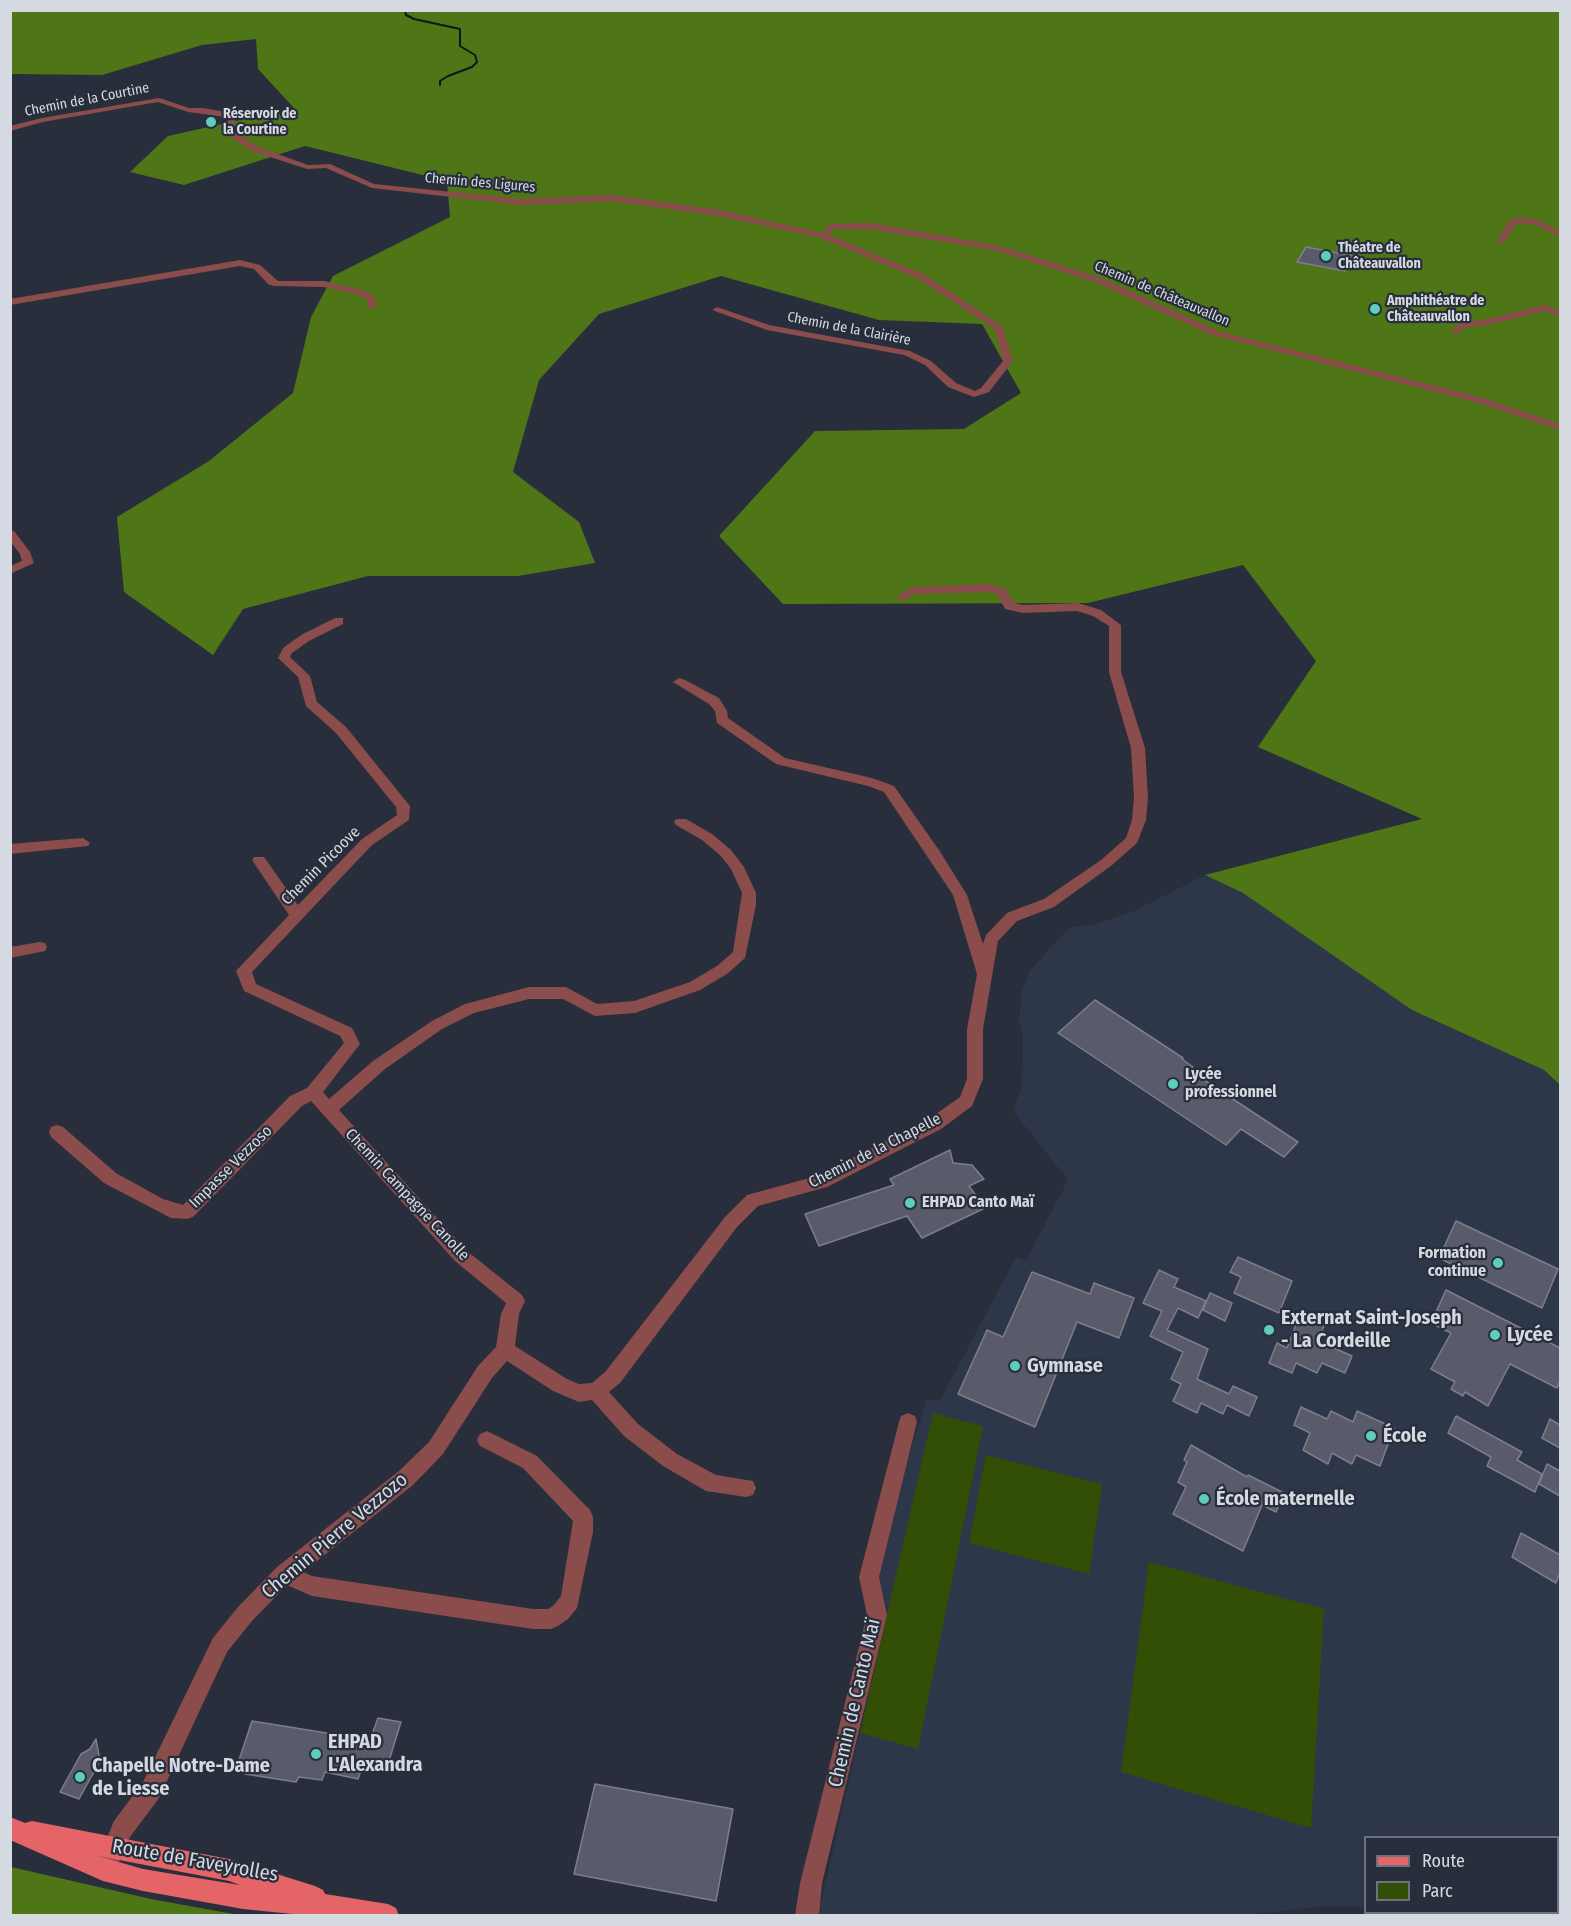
<!DOCTYPE html>
<meta charset="utf-8">
<style>
body{margin:0}
#map{position:relative;width:1571px;height:1926px;overflow:hidden;background:#282e3b;font-family:"Fira Sans Condensed",sans-serif}
canvas{display:block}
.frame{position:absolute;inset:0;border:12px solid #d5dae2;pointer-events:none}
.legend{position:absolute;left:1364px;top:1836px;width:195px;height:78px;box-sizing:border-box;background:#282e3b;border:2px solid #6d737e;margin:0;padding:8px 10px;list-style:none;font-size:18px;color:#d5dae2}
.legend li{display:flex;align-items:center;gap:12px;height:30px}
.legend b{width:30px;border:2px solid #6d737e}
</style>
<div id="map">
<canvas width="1571" height="1926"></canvas>
<div class="frame"></div>
<ul class="legend">
<li><b style="height:8px;background:#e46468"></b>Route</li>
<li><b style="height:16px;background:#324f05"></b>Parc</li>
</ul>
</div>
<script>
const context = document.querySelector('canvas').getContext('2d');
context.lineJoin = 'round';
function fill(path, color) { context.fillStyle = color; context.fill(path, 'evenodd'); }
const poly = rows => new Path2D(rows.map(r => 'M' + r).join(''));
function strokePath(path, color, width, dash) { context.strokeStyle = color; context.lineWidth = width; context.lineCap = dash ? 'butt' : 'round'; context.setLineDash(dash || []); context.stroke(path); }
function drawText(font, color, halo, rows, align = 'center') {
  context.font = font + ' "Fira Sans Condensed",sans-serif'; context.lineWidth = 4.5; context.setLineDash([]); context.textBaseline = 'middle'; context.strokeStyle = halo; context.fillStyle = color; for (const [text, x, y, turn = 0] of rows) {
    context.save(); context.translate(x, y); context.rotate((+turn || 0) * Math.PI / 180); context.textAlign = isNaN(turn) ? turn : align; if (halo) context.strokeText(text, 0, 0); context.fillText(text, 0, 0); context.restore();
  }
}
const built = poly([
 [1205,875,1243,893,1412,1010,1544,1070,1560,1085,1560,1915,1540,1913,1558,1912,1558,1838,1366,1838,1365,1906,1323,1906,1238,1916,818,1916,887,1613,879,1577,901,1482,927,1399,940,1401,1016,1257,1026,1261,1068,1180,1013,1111,1022,1086,1023,1037,1019,1022,1022,991,1030,970,1069,928,1097,924,1132,912]
]);
const green = poly([
 [933,1413,983,1426,918,1749,860,1733],
 [986,1455,1102,1484,1089,1574,969,1543],
 [1149,1562,1324,1609,1311,1828,1121,1772]
]);
const forest = poly([
 [11,10,1560,11,1560,1085,1544,1070,1412,1010,1243,893,1205,875,1422,819,1258,747,1316,661,1243,565,1088,603,783,604,719,536,815,431,964,429,1021,393,982,324,879,320,721,276,599,314,539,380,513,472,579,522,595,563,518,576,368,576,243,609,213,655,124,592,117,517,209,461,293,393,311,317,333,276,450,217,447,181,305,146,184,185,130,172,168,136,294,108,258,69,256,39,202,45,102,75,11,74],
 [11,1867,151,1899,239,1915,11,1915]
]);
const stream = poly([
 [405,10,406,15,414,19,460,29,460,46,475,55,477,62,472,67,448,76,440,81,440,85]
]);
const building = poly([
 [1306,247,1353,256,1345,271,1297,262,1306,247],
 [1095,1000,1183,1058,1182,1059,1193,1067,1189,1070,1298,1142,1284,1157,1241,1129,1226,1145,1058,1033,1095,1000],
 [950,1150,953,1163,972,1165,984,1179,969,1186,985,1208,922,1238,907,1216,819,1246,805,1214,894,1185,890,1179,950,1150],
 [1456,1221,1558,1269,1542,1308,1439,1258,1456,1221],
 [1238,1257,1292,1281,1279,1313,1234,1293,1241,1277,1230,1272,1238,1257],
 [1159,1270,1178,1279,1174,1287,1206,1301,1198,1318,1178,1308,1167,1330,1208,1349,1197,1379,1229,1394,1233,1386,1257,1397,1249,1416,1227,1405,1223,1414,1201,1403,1197,1413,1173,1401,1181,1384,1171,1379,1183,1352,1150,1336,1162,1311,1143,1303,1159,1270],
 [1032,1272,1090,1294,1094,1283,1134,1298,1119,1338,1077,1322,1035,1427,958,1394,987,1330,1003,1337,1032,1272],
 [1446,1290,1560,1348,1560,1380,1557,1388,1510,1364,1488,1406,1465,1392,1463,1396,1451,1389,1455,1382,1431,1369,1451,1333,1431,1323,1446,1290],
 [1210,1293,1232,1303,1225,1321,1203,1310,1210,1293],
 [1301,1312,1325,1323,1318,1341,1352,1356,1345,1373,1322,1363,1317,1373,1296,1363,1292,1373,1269,1363,1277,1343,1287,1348,1301,1312],
 [1301,1407,1327,1419,1331,1411,1353,1422,1357,1411,1394,1428,1380,1466,1356,1455,1352,1464,1332,1453,1328,1464,1303,1450,1310,1433,1294,1425,1301,1407],
 [1456,1416,1522,1452,1517,1460,1542,1474,1535,1492,1487,1466,1491,1457,1448,1433,1456,1416],
 [1550,1419,1560,1425,1560,1448,1542,1438,1550,1419],
 [1191,1445,1247,1477,1248,1475,1284,1493,1276,1512,1262,1505,1243,1551,1173,1514,1186,1487,1178,1482,1187,1462,1184,1460,1191,1445],
 [1547,1464,1560,1471,1560,1496,1539,1484,1547,1464],
 [1521,1533,1560,1555,1560,1572,1556,1583,1512,1557,1521,1533],
 [378,1718,401,1722,389,1761,377,1759,374,1768,363,1765,358,1779,325,1772,322,1780,299,1777,296,1782,245,1774,247,1768,237,1766,252,1721,370,1740,378,1718],
 [96,1739,100,1761,79,1799,60,1792,81,1754,90,1749,96,1739],
 [595,1784,733,1809,716,1901,574,1874,595,1784]
]);
const minor = poly([
 [159,98,189,108,203,108,231,113,237,119,229,128,258,147,308,165,330,164,374,184,522,199,612,195,720,210,822,233,830,224,870,223,1000,246,1101,278,1218,331,1483,398,1560,424,1560,430,1475,402,1212,335,1095,282,998,251,870,229,833,229,829,235,923,274,1002,326,1013,361,989,392,974,397,948,387,925,365,904,355,767,330,712,310,717,307,769,325,910,351,931,361,956,383,975,391,981,388,1003,361,995,329,917,278,821,238,720,216,612,201,522,205,372,188,326,168,307,169,252,151,222,131,221,129,229,119,225,117,188,112,158,102,43,122,10,131,10,126,42,118,159,98],
 [1519,217,1538,220,1560,231,1560,236,1533,224,1520,223,1516,224,1504,243,1498,243,1497,241,1509,221,1519,217],
 [240,260,260,265,278,281,324,281,362,290,374,296,377,307,369,309,367,299,356,294,324,287,274,286,268,284,254,269,240,266,10,305,10,299,240,260],
 [1546,305,1560,311,1560,317,1545,311,1483,326,1467,327,1456,334,1451,331,1462,322,1483,320,1546,305],
 [10,530,14,531,30,552,34,563,10,574,10,566,22,561,20,554,10,541,10,530],
 [990,584,1006,589,1014,603,1023,605,1078,603,1101,610,1121,625,1121,672,1145,748,1148,798,1146,820,1137,843,1111,866,1054,907,1017,921,998,941,983,1029,983,1079,972,1106,941,1129,827,1187,758,1206,737,1227,620,1383,609,1392,638,1424,677,1454,716,1475,753,1481,756,1488,753,1495,746,1497,706,1491,663,1466,624,1436,592,1400,579,1402,553,1391,507,1361,492,1378,443,1454,413,1485,303,1572,312,1576,533,1609,548,1609,554,1605,561,1596,573,1521,523,1468,480,1446,477,1440,480,1434,487,1431,537,1456,590,1510,593,1517,593,1532,577,1608,568,1619,558,1626,551,1629,533,1629,312,1596,287,1585,252,1621,227,1652,159,1798,130,1837,119,1862,111,1865,103,1862,100,1854,114,1821,143,1782,213,1638,238,1607,277,1567,399,1471,429,1442,478,1366,496,1347,501,1314,506,1303,455,1261,311,1101,302,1106,193,1217,187,1219,171,1218,104,1183,51,1137,49,1132,51,1127,57,1125,63,1127,116,1173,163,1199,183,1205,290,1096,307,1088,344,1043,340,1036,244,991,236,971,289,915,254,863,252,860,254,857,264,857,298,905,362,839,397,815,396,807,336,733,306,706,298,677,278,658,283,648,301,635,335,618,343,618,343,624,309,641,292,653,290,657,310,676,317,702,346,727,410,806,409,820,372,845,252,972,256,984,352,1028,360,1044,323,1092,329,1099,373,1061,432,1021,465,1004,529,987,566,987,597,1004,634,1001,690,982,717,966,733,952,742,893,731,869,721,856,702,840,676,825,674,822,676,819,686,819,712,834,731,850,744,867,756,893,756,905,745,958,727,974,700,990,635,1013,595,1016,563,999,529,999,474,1013,442,1029,385,1069,339,1110,467,1251,522,1295,525,1301,519,1314,515,1346,567,1379,579,1384,592,1383,606,1371,725,1217,747,1195,817,1176,929,1119,960,1097,967,1079,967,1029,977,974,953,895,884,792,868,786,776,764,717,723,715,711,709,704,673,682,679,678,683,679,719,698,727,711,728,718,785,758,872,778,894,786,939,850,967,895,983,944,986,935,1007,913,1044,899,1101,860,1126,838,1132,820,1134,798,1131,748,1109,672,1109,626,1093,616,1077,611,1023,613,1005,609,997,594,989,592,915,594,902,601,896,597,913,587,990,584],
 [83,838,90,843,88,846,10,854,10,844,83,838],
 [40,942,45,943,47,947,45,951,10,958,10,947,40,942],
 [908,1413,915,1416,917,1422,879,1577,887,1615,822,1883,819,1916,795,1916,800,1883,867,1615,859,1577,899,1422,901,1416,908,1413]
]);
const major = poly([
 [10,1817,25,1823,32,1821,229,1859,315,1886,323,1890,325,1894,388,1904,396,1908,399,1916,312,1916,243,1909,143,1891,103,1881,10,1840,10,1817],
 [98,1856,229,1881,240,1885,143,1869,98,1856]
]);
const markers = [
 [211,122,6,"#5dceb9"],
 [1326,256,6,"#5dceb9"],
 [1375,309,6,"#5dceb9"],
 [1173,1084,6,"#5dceb9"],
 [910,1203,6,"#5dceb9"],
 [1498,1263,6,"#5dceb9"],
 [1269,1330,6,"#5dceb9"],
 [1495,1335,6,"#5dceb9"],
 [1015,1366,6,"#5dceb9"],
 [1371,1436,6,"#5dceb9"],
 [1204,1499,6,"#5dceb9"],
 [316,1754,6,"#5dceb9"],
 [80,1777,6,"#5dceb9"]
];
const farStreetnames = [
 ["Chemin de la Courtine",87,100,-11],
 ["Chemin des Ligures",480,183,5],
 ["Chemin de Châteauvallon",1162,294,23],
 ["Chemin de la Clairière",849,329,11]
];
const farPoinames = [
 ["Réservoir de",223,114],
 ["la Courtine",223,130],
 ["Théatre de",1338,248],
 ["Châteauvallon",1338,264],
 ["Amphithéatre de",1387,301],
 ["Châteauvallon",1387,317]
];
const streetNames = [
 ["Chemin Picoove",321,866,-45],
 ["Chemin de la Chapelle",875,1151,-27],
 ["Impasse Vezzoso",231,1167,-45],
 ["Chemin Campagne Canolle",407,1195,47]
];
const poiNames = [
 ["Lycée",1185,1075],
 ["professionnel",1185,1093],
 ["EHPAD Canto Maï",922,1203],
 ["Formation",1486,1254,"right"],
 ["continue",1486,1272,"right"]
];
const nearPoinames = [
 ["Externat Saint-Joseph",1281,1318],
 ["- La Cordeille",1281,1341],
 ["Lycée",1507,1335],
 ["Gymnase",1027,1366],
 ["École",1383,1436],
 ["École maternelle",1216,1499],
 ["EHPAD",328,1742],
 ["L'Alexandra",328,1765],
 ["Chapelle Notre-Dame",92,1766],
 ["de Liesse",92,1789]
];
const nearStreetnames = [
 ["Chemin Pierre Vezzozo",335,1536,-40],
 ["Chemin de Canto Maï",855,1703,-77],
 ["Route de Faveyrolles",195,1861,10]
];
fill(built, '#2e3749');
fill(green, '#324f05');
fill(forest, '#4f7616');
strokePath(stream, '#071a1c', 2);
fill(building, '#595a6a');
strokePath(building, '#7d7d8e', 1.5);
fill(minor, '#8b4c4c');
fill(major, '#e46468');
for (const [x, y, r, color] of markers) { const dot = new Path2D(); dot.arc(x, y, r, 0, 2 * Math.PI); context.fillStyle = color; context.fill(dot); strokePath(dot, '#282e3b', 2); }
drawText('14px', '#d5dae2', '#282e3b', farStreetnames);
drawText('bold 14px', '#d5dae2', '#282e3b', farPoinames, 'left');
drawText('16px', '#d5dae2', '#282e3b', streetNames);
drawText('bold 16px', '#d5dae2', '#282e3b', poiNames, 'left');
drawText('bold 20px', '#d5dae2', '#282e3b', nearPoinames, 'left');
drawText('20px', '#d5dae2', '#282e3b', nearStreetnames);
</script>
